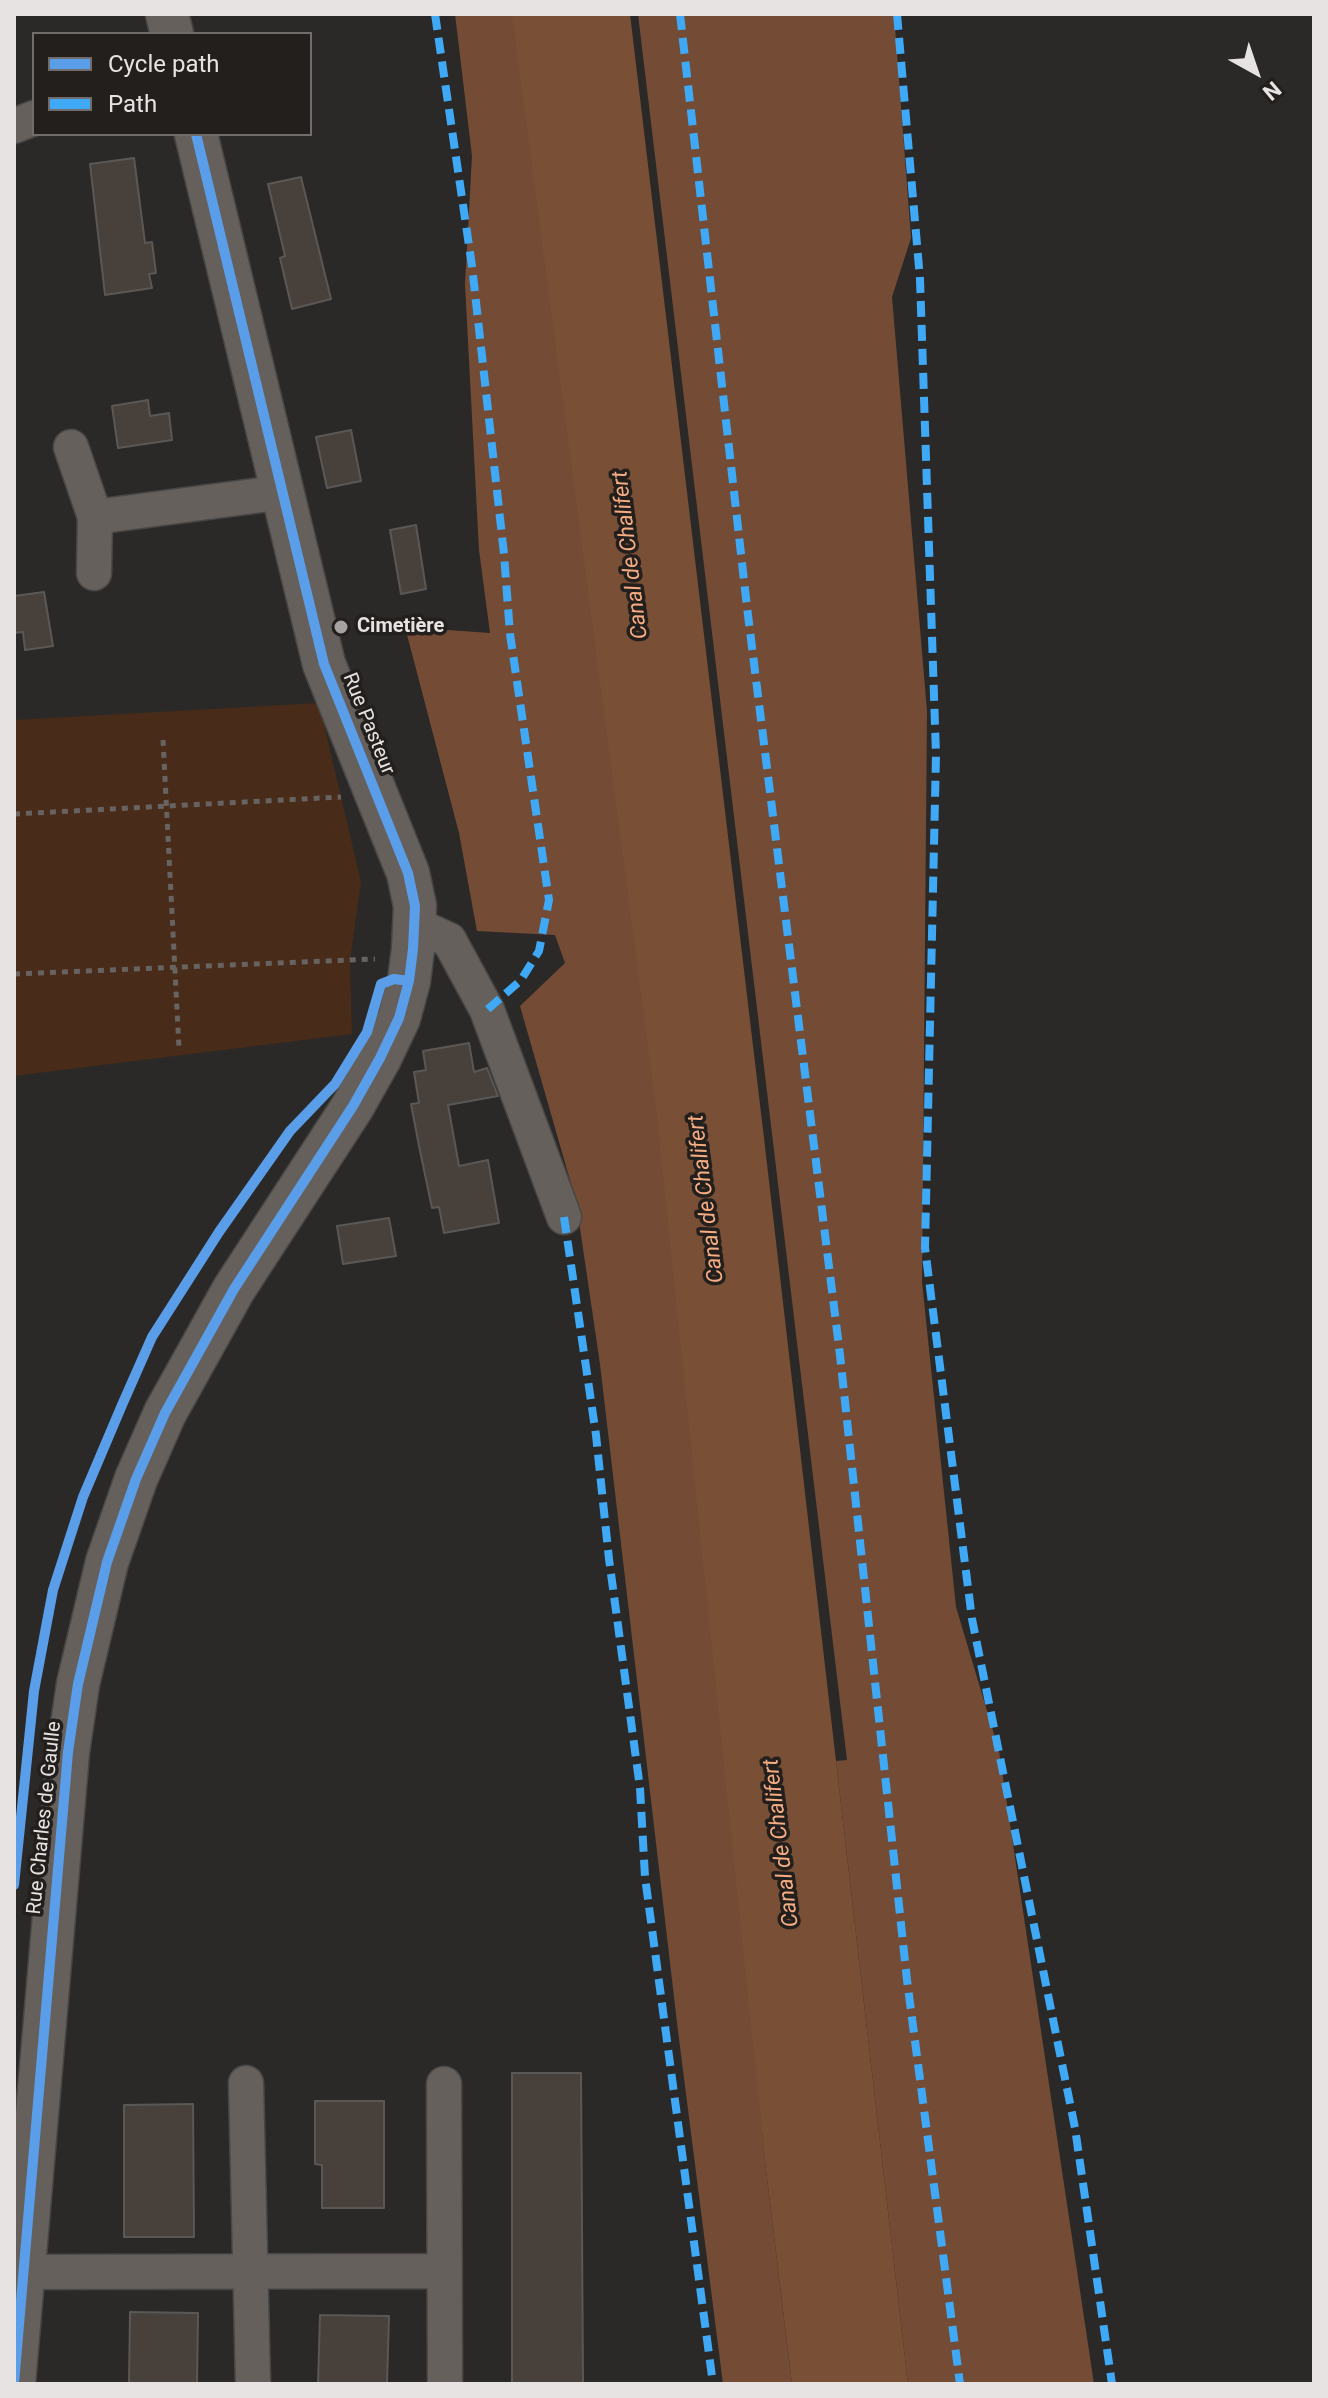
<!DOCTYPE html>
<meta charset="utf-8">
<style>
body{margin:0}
#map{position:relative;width:1328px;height:2398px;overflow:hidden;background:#2b2927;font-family:Roboto,sans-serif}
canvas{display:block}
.frame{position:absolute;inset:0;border:16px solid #e6e3e2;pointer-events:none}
.legend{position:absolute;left:32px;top:32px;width:280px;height:104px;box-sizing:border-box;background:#221f1d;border:2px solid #706d6c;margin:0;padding:10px 14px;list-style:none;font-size:24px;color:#e6e3e2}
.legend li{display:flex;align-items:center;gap:16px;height:40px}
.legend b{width:40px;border:2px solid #706d6c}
.north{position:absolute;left:1216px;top:32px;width:80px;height:80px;-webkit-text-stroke:6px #221f1d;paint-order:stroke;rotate:140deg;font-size:22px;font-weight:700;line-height:32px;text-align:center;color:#e6e3e2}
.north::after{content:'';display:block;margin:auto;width:28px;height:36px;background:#e6e3e2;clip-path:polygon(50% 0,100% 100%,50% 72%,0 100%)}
</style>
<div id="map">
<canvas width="1328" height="2398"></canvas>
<div class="frame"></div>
<ul class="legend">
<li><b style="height:10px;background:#5a9eea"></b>Cycle path</li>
<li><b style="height:10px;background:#3fa9f5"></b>Path</li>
</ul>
<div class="north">N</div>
</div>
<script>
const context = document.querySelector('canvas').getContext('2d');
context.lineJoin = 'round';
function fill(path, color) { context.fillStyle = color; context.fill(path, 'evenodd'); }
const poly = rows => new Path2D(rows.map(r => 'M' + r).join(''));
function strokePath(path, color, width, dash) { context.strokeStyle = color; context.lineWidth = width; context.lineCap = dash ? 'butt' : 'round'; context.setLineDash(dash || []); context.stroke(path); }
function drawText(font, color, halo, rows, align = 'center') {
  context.font = font + ' Roboto,sans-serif'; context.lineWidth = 7; context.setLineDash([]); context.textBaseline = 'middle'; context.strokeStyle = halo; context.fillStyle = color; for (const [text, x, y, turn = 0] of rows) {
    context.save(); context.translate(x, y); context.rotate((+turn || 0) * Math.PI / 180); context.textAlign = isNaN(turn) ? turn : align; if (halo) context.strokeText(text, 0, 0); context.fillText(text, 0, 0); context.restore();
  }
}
const green = poly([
 [319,703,361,882,350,960,352,1034,14,1076,14,720]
]);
const forest = poly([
 [455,14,525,14,661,1076,766,2170,792,2384,723,2384,678,2031,600,1364,576,1201,520,1006,565,963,555,935,477,931,459,833,405,627,490,633,479,550,465,284,472,156],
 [638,14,894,14,911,238,892,297,927,711,922,1282,956,1607,999,1751,1094,2384,908,2384,836,1761,847,1760]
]);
const water = poly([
 [512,14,630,14,764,1138,908,2384,792,2384,766,2170,656,1107]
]);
const building = poly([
 [134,158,145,243,152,242,156,273,149,274,152,288,105,295,90,164,134,158],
 [301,177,331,299,292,309,280,258,285,256,268,184,301,177],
 [148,400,150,416,169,413,172,440,118,448,112,406,148,400],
 [351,430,361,481,327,488,316,437,351,430],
 [416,525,426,589,401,594,390,530,416,525],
 [44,592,53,646,25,650,23,632,14,633,14,596,44,592],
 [469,1043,474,1072,487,1068,498,1096,448,1105,459,1166,488,1160,499,1223,444,1233,439,1207,432,1208,419,1146,411,1104,419,1103,414,1072,426,1070,423,1051,469,1043],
 [389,1218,396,1256,343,1264,337,1226,389,1218],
 [512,2073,581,2073,583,2384,512,2384,512,2073],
 [315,2101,384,2101,384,2208,322,2208,322,2165,315,2164,315,2101],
 [193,2104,194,2237,124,2237,124,2105,193,2104],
 [130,2312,198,2313,197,2384,129,2384,130,2312],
 [320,2315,389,2316,387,2384,318,2384,320,2315]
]);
const path = poly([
 [163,740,179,1048],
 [14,814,341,797],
 [14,974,375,959]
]);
const minor = poly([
 [14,126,34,118],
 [71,447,95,517,284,492],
 [94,573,95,517],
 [414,924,449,940,487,1010,564,1217],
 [246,2083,253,2384],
 [444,2084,445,2384],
 [22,2272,443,2271]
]);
const tertiary = poly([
 [167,14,172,34],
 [14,2383,68,1752,78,1684,107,1562,136,1479,165,1413,234,1289,353,1106,380,1058,399,1018,409,981,413,949,415,906,408,873,324,664,196,134]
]);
const quiet = poly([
 [435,14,472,266,504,554,510,634,549,900,539,951,521,980,487,1010],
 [680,14,747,607,840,1355,907,1980,960,2384],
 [897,14,920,279,936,755,925,1248,972,1619,1075,2128,1112,2384],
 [564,1217,596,1435,609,1559,640,1788,645,1877,713,2384]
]);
const cycleway = poly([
 [14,1885,34,1691,53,1590,83,1497,122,1405,152,1337,219,1232,290,1131,335,1084,367,1032,381,984,394,979,409,981],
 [14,2383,68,1752,78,1684,107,1562,136,1479,165,1413,234,1289,353,1106,380,1058,399,1018,409,981,413,949,415,906,408,873,324,664,196,134]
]);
const markers = [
 [341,627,8,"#a5a2a1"]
];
const poiNames = [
 ["Cimetière",357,627]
];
const streetNames = [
 ["Rue Pasteur",368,724,68],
 ["Rue Charles de Gaulle",45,1818,-84]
];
const waterNames = [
 ["Canal de Chalifert",631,555,-97],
 ["Canal de Chalifert",707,1199,-97],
 ["Canal de Chalifert",782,1843,-97]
];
fill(green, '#482b18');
fill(forest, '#744c35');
fill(water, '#794f36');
fill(building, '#48403a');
strokePath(building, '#5a5856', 2);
strokePath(minor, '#484746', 37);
strokePath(tertiary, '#484746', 45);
strokePath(path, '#676360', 5, [6, 6]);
strokePath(minor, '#66605d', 34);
strokePath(tertiary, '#66605d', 42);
strokePath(quiet, '#3fa9f5', 8, [16, 8]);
strokePath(cycleway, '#5a9eea', 10);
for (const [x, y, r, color] of markers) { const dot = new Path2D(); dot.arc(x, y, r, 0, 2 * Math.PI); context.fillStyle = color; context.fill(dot); strokePath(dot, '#221f1d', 3); }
drawText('bold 20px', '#e6e3e2', '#221f1d', poiNames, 'left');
drawText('20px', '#e6e3e2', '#221f1d', streetNames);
drawText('italic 22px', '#f7ad83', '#221f1d', waterNames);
</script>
